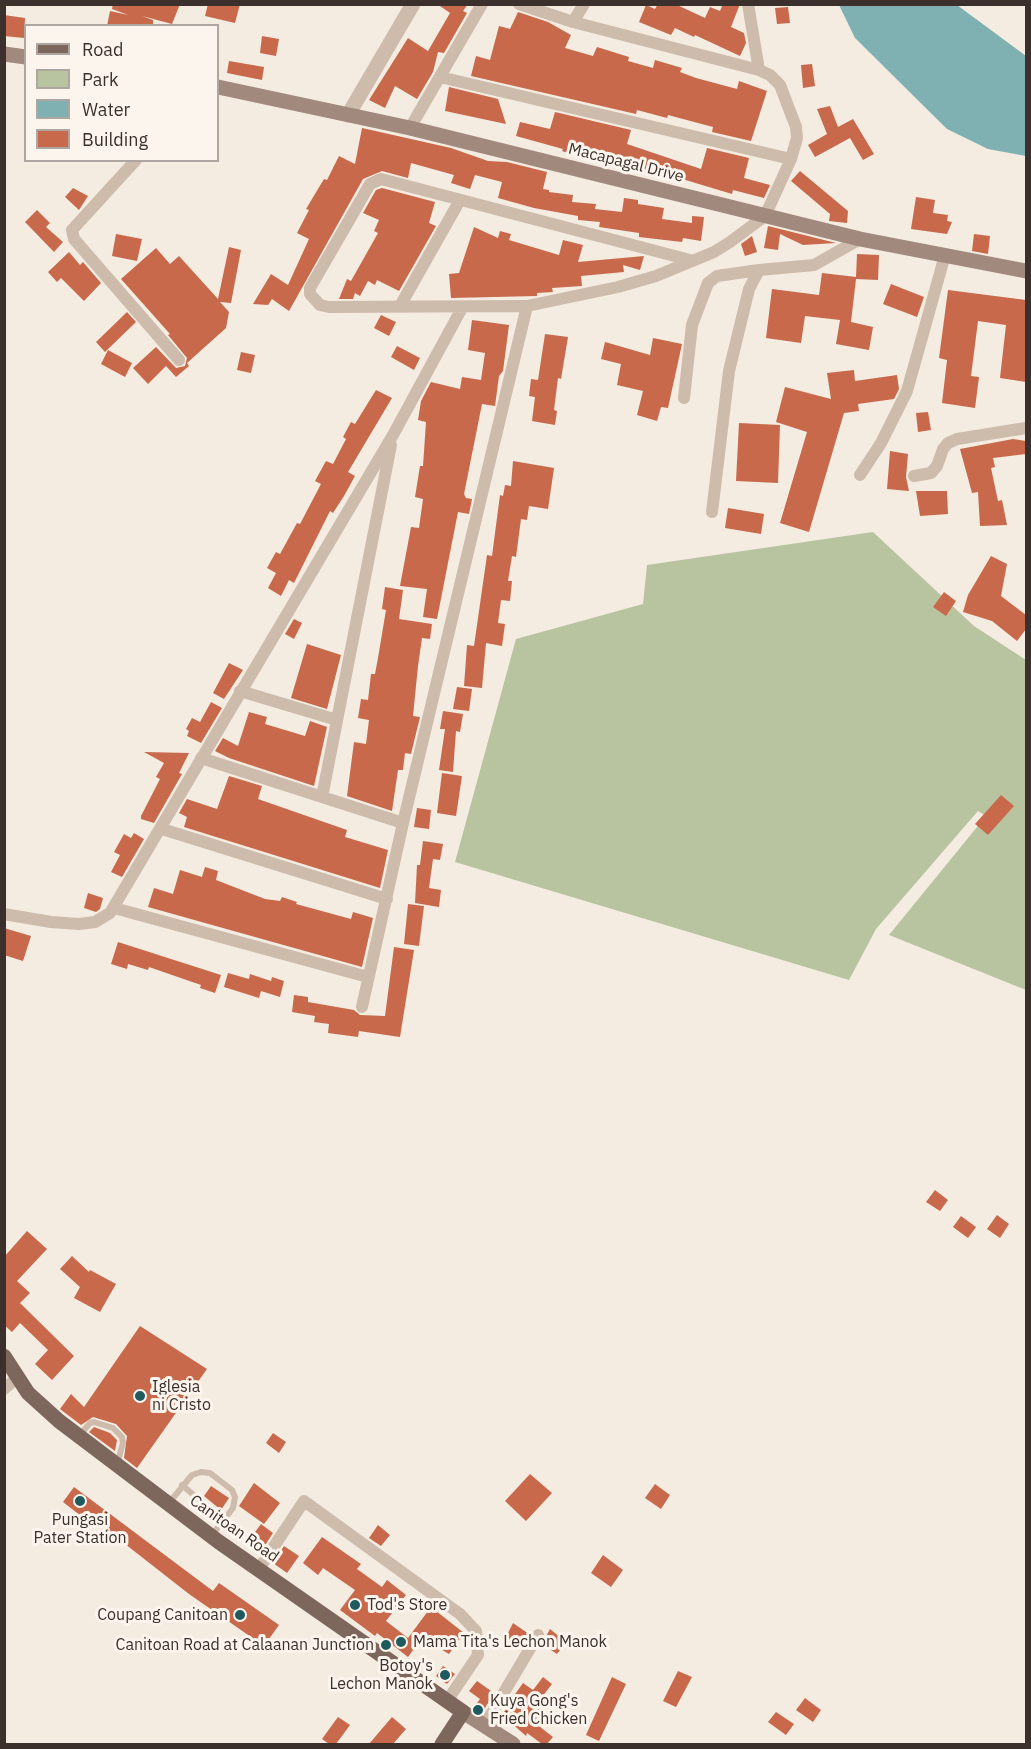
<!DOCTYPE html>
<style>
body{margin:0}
#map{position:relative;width:1031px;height:1749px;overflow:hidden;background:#f4ebe1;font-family:"IBM Plex Sans",sans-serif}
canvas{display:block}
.frame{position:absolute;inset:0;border:6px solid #3b302b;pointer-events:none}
.legend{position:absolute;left:24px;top:24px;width:195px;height:138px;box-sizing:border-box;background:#fbf5ee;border:2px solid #aea6a0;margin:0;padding:8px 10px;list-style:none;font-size:18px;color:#3b302b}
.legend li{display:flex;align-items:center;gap:12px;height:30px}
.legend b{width:30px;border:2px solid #aea6a0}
</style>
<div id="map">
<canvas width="1031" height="1749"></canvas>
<div class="frame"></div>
<ul class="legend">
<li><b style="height:8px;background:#7d675c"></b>Road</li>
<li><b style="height:16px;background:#b8c4a0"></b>Park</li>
<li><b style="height:16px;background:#7fb0b2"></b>Water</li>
<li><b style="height:16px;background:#c8694b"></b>Building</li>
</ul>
</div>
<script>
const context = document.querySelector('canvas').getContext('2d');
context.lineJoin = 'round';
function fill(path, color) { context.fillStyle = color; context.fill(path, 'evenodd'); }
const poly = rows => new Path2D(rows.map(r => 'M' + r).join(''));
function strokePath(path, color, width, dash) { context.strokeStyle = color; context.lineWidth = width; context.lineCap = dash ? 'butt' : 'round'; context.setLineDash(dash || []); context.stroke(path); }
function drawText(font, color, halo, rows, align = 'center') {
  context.font = font + ' "IBM Plex Sans",sans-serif'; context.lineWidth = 6; context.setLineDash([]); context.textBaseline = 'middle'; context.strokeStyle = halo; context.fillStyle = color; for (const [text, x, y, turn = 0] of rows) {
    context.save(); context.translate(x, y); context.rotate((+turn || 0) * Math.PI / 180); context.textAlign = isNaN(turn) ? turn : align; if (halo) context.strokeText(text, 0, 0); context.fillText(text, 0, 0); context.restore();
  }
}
const green = poly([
 [873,532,974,626,1026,660,1026,990,889,935,986,816,978,811,876,929,849,980,455,862,516,639,643,604,647,565]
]);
const water = poly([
 [839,5,957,5,1026,56,1026,156,988,149,947,129,855,38]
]);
const building = poly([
 [113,4,180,4,172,24,142,16,153,20,153,26,107,26,110,11,128,15,112,9],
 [208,4,240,4,235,23,205,16],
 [437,4,468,4,463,11,467,13,444,53,438,52,433,72,417,99,395,86,385,108,369,100,408,38,428,51,450,13],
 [658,4,675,4,705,18,710,7,720,11,723,4,740,4,731,27,744,33,746,43,740,56,695,35,694,37,675,28,671,35,639,22,646,5,655,9],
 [788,7,790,23,777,24,775,8],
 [518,12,548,22,571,35,565,48,593,56,597,47,629,57,628,61,653,68,655,60,682,68,680,72,696,78,737,89,739,81,767,91,751,141,712,132,713,127,668,115,667,118,637,110,636,114,471,76,476,56,490,60,499,26,510,29],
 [4,15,25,18,24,38,4,36],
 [262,36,279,39,276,56,260,53],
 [229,61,264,67,262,80,227,73],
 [812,64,815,86,803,88,801,65],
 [449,87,498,99,506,124,445,111],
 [830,106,838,127,853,119,874,154,863,160,850,138,815,157,808,145,827,134,817,109],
 [555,112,631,130,627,144,701,169,707,148,749,158,744,178,770,185,764,198,733,190,732,194,669,175,668,179,647,173,647,171,614,161,612,166,595,162,562,151,563,149,516,136,520,122,550,129],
 [362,128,451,148,488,161,507,162,547,172,543,189,549,190,549,192,573,195,572,202,596,204,595,209,622,212,624,198,638,200,638,204,664,208,662,219,692,223,692,216,704,217,701,241,683,238,682,242,639,237,639,233,599,227,600,222,578,220,578,216,534,208,498,198,502,182,475,175,470,189,451,183,454,175,411,163,408,178,382,171,363,179,289,311,272,299,268,305,253,304,271,274,288,285,309,239,297,233,309,210,306,209,324,179,327,180,339,156,355,164],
 [800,171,848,211,847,223,829,221,830,214,791,181],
 [73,188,88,196,79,210,65,197],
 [382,188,435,202,429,223,436,226,399,291,377,280,375,285,368,281,360,296,355,293,353,299,339,299,347,279,351,281,378,233,374,231,379,220,363,213,376,190],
 [916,197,935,200,933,213,948,215,947,221,952,222,947,234,911,229],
 [37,210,50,223,46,227,63,242,54,252,25,222],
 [768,226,836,243,803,245,780,234,778,250,764,248],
 [474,227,498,238,500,231,511,234,509,240,559,255,563,240,583,245,578,262,644,256,640,270,623,265,624,272,581,276,582,286,552,288,553,292,537,293,537,296,451,298,449,274,459,273],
 [116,234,142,239,137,261,112,256],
 [974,234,990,236,988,254,972,251],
 [752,236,757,252,745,256,741,244],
 [229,247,241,250,231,303,220,302,229,312,226,328,187,363,189,366,176,377,166,366,148,384,133,368,156,347,176,368,185,366,187,358,168,335,170,334,121,279,156,248,170,264,179,256,218,299],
 [69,252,80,265,83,262,101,283,84,301,61,278,57,282,48,272],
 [857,254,879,255,878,280,856,279,851,322,873,327,869,350,836,344,840,320,805,316,801,343,766,338,772,289,819,295,822,273,856,277],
 [891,284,924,297,917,317,883,304],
 [948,290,1026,300,1026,382,1000,378,1006,325,978,321,971,376,979,377,975,408,942,403,947,360,939,358],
 [127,312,136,322,105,352,96,342],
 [381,315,396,322,389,336,374,328],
 [472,320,509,325,503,371,499,376,495,406,482,404,464,494,466,498,472,499,469,514,458,512,437,619,423,617,427,589,400,586,411,527,419,528,423,499,415,497,420,466,423,466,426,422,418,420,421,401,431,382,460,389,462,377,481,380,485,353,468,350],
 [545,334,568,337,561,379,558,378,554,410,557,411,555,425,532,421,535,397,529,396,531,379,538,380],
 [653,338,682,344,668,408,661,407,657,421,637,415,643,391,617,385,621,364,601,359,605,342,650,355],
 [397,346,420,358,414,370,391,357],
 [108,350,132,363,125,377,101,364],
 [241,352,255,355,251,373,237,370],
 [854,370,855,381,897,375,899,389,894,399,858,404,859,411,844,413,809,532,780,523,807,432,776,422,785,387,831,399,827,373],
 [376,390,392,398,348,472,355,476,344,496,333,513,330,511,294,583,289,580,281,596,268,588,276,573,267,568,276,552,280,554,297,523,300,524,321,484,315,481,326,461,333,464,346,439,343,437,351,422,355,424],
 [928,412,931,430,918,432,916,413],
 [739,423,780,425,778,483,736,481],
 [1013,439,1026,441,1026,454,993,458,995,467,991,468,998,501,1002,500,1007,525,980,526,978,492,972,493,960,449],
 [890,451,908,454,906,477,909,491,887,489],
 [513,461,554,468,548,509,529,506,527,520,521,519,516,557,512,556,508,581,512,581,510,601,501,600,498,623,505,624,502,646,486,643,482,688,464,686,467,645,474,646,487,555,492,556,500,495,503,496,505,485,511,486],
 [916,491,947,491,948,514,920,516],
 [728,508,764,514,761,534,725,528],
 [991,556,1007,564,1001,596,1026,615,1026,629,1017,641,992,621,963,612,968,595],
 [385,587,403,590,399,619,432,624,430,639,422,638,418,666,413,716,420,717,411,754,405,753,403,770,398,770,392,811,347,796,354,742,366,744,369,720,358,718,361,699,368,700,371,674,375,674,378,658,386,610,382,609],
 [944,592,956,601,946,616,933,607],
 [294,619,302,623,294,639,285,634],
 [307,644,341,655,327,709,291,698],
 [229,663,243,670,224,699,213,693],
 [457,687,472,689,469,711,453,709],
 [211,702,222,708,201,743,187,736,189,731,186,729,192,718,200,722],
 [443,711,463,714,460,732,456,731,453,772,439,770,445,729,440,729],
 [249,712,267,717,265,724,305,736,310,721,327,727,314,786,229,758,215,751,223,738,238,746],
 [144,752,189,753,179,773,182,774,154,823,141,819,141,816,160,779,156,777,164,763],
 [442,773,462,776,456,816,437,813],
 [229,776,262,786,258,799,347,830,345,837,388,850,380,888,184,827,187,817,179,813,187,799,217,809],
 [1001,795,1014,806,988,835,975,824],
 [417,808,431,810,429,829,414,827],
 [134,833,144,839,122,877,111,872,120,855,114,852,124,834,131,838],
 [423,841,443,844,440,860,433,859,429,888,441,890,439,907,415,903,417,865,420,865],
 [205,867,218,871,216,880,265,899,280,901,282,897,297,902,296,904,351,919,353,912,373,918,362,967,148,907,154,888,173,894,180,870,202,877],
 [88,893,103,898,100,909,96,912,84,908],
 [408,904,424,906,419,946,404,944],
 [4,928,31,936,23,961,4,955],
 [118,942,221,975,215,993,200,988,201,985,149,967,148,970,128,964,127,969,111,964],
 [394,947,414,950,400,1037,359,1031,358,1037,328,1033,329,1024,314,1022,315,1016,292,1012,294,995,308,997,308,1002,354,1010,360,1015,385,1016],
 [228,973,249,979,250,974,271,981,272,977,284,981,280,997,261,991,259,998,224,987],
 [935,1190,948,1200,940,1211,926,1202],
 [997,1215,1009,1224,1000,1238,987,1229],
 [961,1216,976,1227,968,1238,953,1227],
 [27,1231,47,1249,17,1281,30,1293,20,1303,74,1356,52,1380,35,1364,48,1350,20,1323,12,1332,4,1325,4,1257],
 [72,1256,89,1272,90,1270,116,1284,100,1312,74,1298,80,1287,60,1269],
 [140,1326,207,1369,137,1468,124,1458,127,1436,116,1424,93,1417,81,1425,60,1409,71,1394,84,1407],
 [94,1427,110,1433,117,1440,115,1451,89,1432],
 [273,1433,286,1442,279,1453,266,1443],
 [530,1474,552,1493,526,1521,505,1501],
 [254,1483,280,1503,264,1524,239,1506],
 [655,1484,670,1495,661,1509,645,1498],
 [211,1486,229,1498,221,1510,204,1496],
 [74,1487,213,1591,219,1583,279,1625,264,1646,189,1594,88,1515,85,1519,63,1502],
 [261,1524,273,1533,260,1553,247,1543],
 [378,1525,390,1535,381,1546,369,1538],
 [322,1537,361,1564,357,1569,382,1587,387,1580,406,1595,386,1621,408,1638,431,1607,464,1633,449,1654,422,1638,408,1657,377,1633,375,1636,340,1610,355,1590,323,1568,318,1575,303,1563],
 [284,1546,299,1556,287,1573,273,1563],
 [603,1555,623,1570,611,1587,591,1573],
 [513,1623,529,1634,521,1647,506,1637],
 [550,1629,566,1642,557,1654,542,1644],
 [443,1666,455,1674,447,1684,436,1676],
 [678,1671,692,1677,676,1707,663,1701],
 [543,1677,552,1684,542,1697,549,1703,535,1723,553,1737,547,1744,542,1744,527,1733,526,1736,501,1714,523,1683,533,1690],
 [612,1677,626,1684,599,1741,586,1735],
 [477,1681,494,1693,482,1713,474,1707,480,1699,469,1691],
 [805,1698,821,1710,813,1722,796,1710],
 [776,1712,794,1724,786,1735,768,1722],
 [338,1717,350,1725,336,1744,329,1744,322,1739],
 [392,1717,406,1729,393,1744,369,1744]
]);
const service = poly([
 [79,1436,90,1423,94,1422,113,1428,122,1437,123,1443,117,1464],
 [182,1485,223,1520],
 [168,1504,192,1475,201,1472,210,1473,232,1490,235,1497,233,1508,212,1535]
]);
const minor = poly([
 [519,4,573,22,759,70],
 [573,22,584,4],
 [440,77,791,159],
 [410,128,482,4],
 [136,160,72,230,74,239,179,360],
 [690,260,381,179,370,184,310,288,310,294,320,305,329,307,527,306,618,287,656,276,714,252,730,242,765,216,791,159,797,138,796,127,780,85,770,75,759,70,748,4],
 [759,270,814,265,860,239],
 [400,306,460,200],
 [684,398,692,325,708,283,717,276,759,270,749,289,729,371,712,512],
 [860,475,881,443,907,391,945,255],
 [914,476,931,473,937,466,943,449,948,443,957,439,1026,428],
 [240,691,337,720],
 [201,758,403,823],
 [322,797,391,445],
 [162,829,387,899],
 [114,908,368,977],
 [4,914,51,922,79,924,95,922,110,913,393,435,462,308],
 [362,1007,403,823,527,306],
 [4,1389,17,1378],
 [259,1569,304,1501,460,1614,476,1631,478,1655,447,1701],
 [484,1726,538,1635]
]);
const tertiary = poly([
 [348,115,413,4]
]);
const secondary = poly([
 [4,54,26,57],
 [218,87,410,128,860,239,1026,271],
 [463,1712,513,1744]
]);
const primary = poly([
 [4,1356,28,1393,59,1421,219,1542,463,1712,442,1744]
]);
const markers = [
 [140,1396,6,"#1f5a5e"],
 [80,1501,6,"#1f5a5e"],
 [355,1605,6,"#1f5a5e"],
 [240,1615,6,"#1f5a5e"],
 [401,1642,6,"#1f5a5e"],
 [386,1645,6,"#1f5a5e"],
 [445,1675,6,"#1f5a5e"],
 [478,1710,6,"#1f5a5e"]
];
const streetNames = [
 ["Macapagal Drive",626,163,14],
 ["Canitoan Road",234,1529,35]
];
const poiNames = [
 ["Iglesia",152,1387],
 ["ni Cristo",152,1405],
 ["Pungasi",80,1520,"center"],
 ["Pater Station",80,1538,"center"],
 ["Tod's Store",367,1605],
 ["Coupang Canitoan",228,1615,"right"],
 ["Mama Tita's Lechon Manok",413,1642],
 ["Canitoan Road at Calaanan Junction",374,1645,"right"],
 ["Botoy's",433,1666,"right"],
 ["Lechon Manok",433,1684,"right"],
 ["Kuya Gong's",490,1701],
 ["Fried Chicken",490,1719]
];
fill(green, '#b8c4a0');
fill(water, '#7fb0b2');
fill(building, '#c8694b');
strokePath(service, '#cdbbac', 6);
strokePath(minor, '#cdbbac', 12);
strokePath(tertiary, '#cdbbac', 15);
strokePath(secondary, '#a18a7d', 15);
strokePath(primary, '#7d675c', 15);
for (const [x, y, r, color] of markers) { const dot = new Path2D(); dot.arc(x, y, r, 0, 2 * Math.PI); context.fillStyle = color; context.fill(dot); strokePath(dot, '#fbf5ee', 2); }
drawText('16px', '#3b302b', '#fbf5ee', streetNames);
drawText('16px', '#3b302b', '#fbf5ee', poiNames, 'left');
</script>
